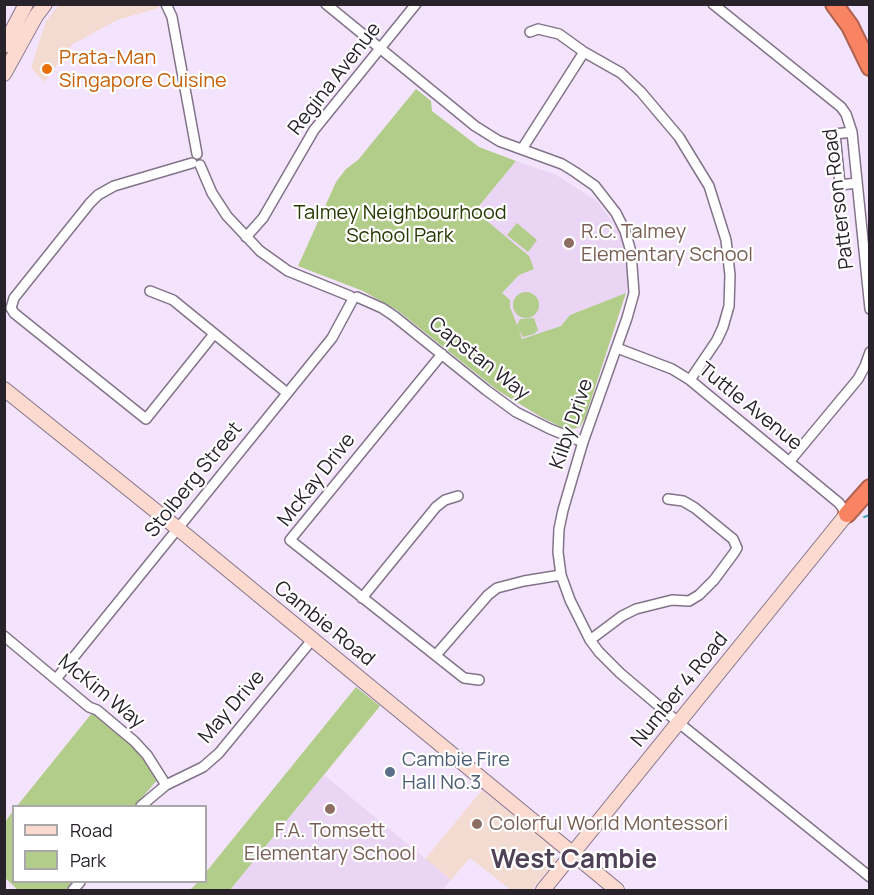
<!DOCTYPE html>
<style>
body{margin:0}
#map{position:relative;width:874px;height:895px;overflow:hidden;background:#f4e3fd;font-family:Manrope,sans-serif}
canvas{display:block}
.frame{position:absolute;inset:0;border:6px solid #28222b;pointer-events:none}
.legend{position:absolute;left:12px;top:805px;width:195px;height:78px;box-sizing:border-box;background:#fff;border:2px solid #a9a7aa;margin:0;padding:8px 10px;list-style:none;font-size:18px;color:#28222b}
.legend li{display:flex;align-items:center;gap:12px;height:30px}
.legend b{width:30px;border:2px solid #a9a7aa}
</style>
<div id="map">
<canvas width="874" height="895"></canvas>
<div class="frame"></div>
<ul class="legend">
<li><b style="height:8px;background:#fddad0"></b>Road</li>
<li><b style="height:16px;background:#b2cd89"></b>Park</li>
</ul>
</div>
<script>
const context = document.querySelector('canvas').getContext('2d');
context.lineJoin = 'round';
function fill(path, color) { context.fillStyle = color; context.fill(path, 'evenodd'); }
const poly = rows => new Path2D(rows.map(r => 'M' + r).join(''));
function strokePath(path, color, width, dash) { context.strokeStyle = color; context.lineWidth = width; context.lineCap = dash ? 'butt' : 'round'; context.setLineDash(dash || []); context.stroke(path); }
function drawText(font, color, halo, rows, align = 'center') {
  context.font = font + ' Manrope,sans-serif'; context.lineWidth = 4.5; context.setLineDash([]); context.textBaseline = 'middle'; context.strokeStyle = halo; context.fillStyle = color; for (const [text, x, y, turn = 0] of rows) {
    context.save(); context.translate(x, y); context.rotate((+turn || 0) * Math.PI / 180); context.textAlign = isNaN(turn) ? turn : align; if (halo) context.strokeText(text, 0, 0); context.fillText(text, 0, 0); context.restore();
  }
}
const commercial = poly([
 [157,4,159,8,117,20,73,44,44,82,31,68,46,21,59,5],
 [482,790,554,848,556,853,555,862,532,890,511,890,470,858,451,880,425,859]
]);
const built = poly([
 [516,161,556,175,597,201,621,234,627,253,629,272,626,293,570,315,561,326,522,339,502,293,519,275,475,212],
 [324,775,451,880,442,890,230,890]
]);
const green = poly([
 [416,89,431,101,432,111,479,147,516,161,475,211,529,256,534,269,519,275,502,293,510,300,510,307,517,325,520,319,534,318,538,330,534,334,523,337,519,330,522,339,561,326,570,315,626,293,585,418,580,427,573,429,561,427,541,417,497,390,397,310,363,291,298,266,336,182,346,169,358,160],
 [517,223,537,240,528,252,507,235],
 '513 305a13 13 0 1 1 26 0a13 13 0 1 1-26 0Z',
 [356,687,380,706,230,890,190,890,198,882,206,882,206,872],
 [92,713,135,749,158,779,135,806,17,806],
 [13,811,14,882,73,882,66,890,18,890,5,878,5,822]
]);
const stream = poly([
 [864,517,870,515]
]);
const street = poly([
 [166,4,172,17,197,154],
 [326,4,475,126,499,141,562,164,575,172,595,186,616,213,625,231,631,252,634,293,627,318,583,442,563,510,559,529,558,552,561,575,570,600,590,640,599,652,620,673,679,723,870,877],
 [713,4,841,107,846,114,852,132,870,309],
 [530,32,538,29,559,34,584,52,621,73,641,92,679,137,709,186,726,240,730,275,729,306,723,327,717,340,690,380],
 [852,132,835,134,840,185,857,183],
 [522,149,584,52],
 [192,163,114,186,98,195,90,203,14,298,11,308,14,313,146,419,214,334],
 [200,165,212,193,227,216,260,251,288,271,350,296],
 [246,237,263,218,314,130,416,4],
 [150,291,173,300,287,393],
 [357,297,382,308,394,316,486,390,516,412,550,429,583,442],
 [617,348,672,369,690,380,839,503,847,514],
 [442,354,290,540,464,678,479,680],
 [789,462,858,379,865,366,870,352],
 [362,598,436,507,445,500,458,496],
 [4,636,89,707,97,710,134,741,147,755,166,785],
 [590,640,622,616,636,609,672,600,689,601,699,595,714,580,734,553,737,548,733,539,695,508,683,501,668,499],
 [436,655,488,595,497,588,524,581,561,575],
 [56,679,332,338,353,299],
 [141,806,166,785,203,767,219,753,312,640],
 [73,890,80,882]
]);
const secondary = poly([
 [4,46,26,4],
 [4,74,36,16,45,4],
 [4,389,187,536,617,890],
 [543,890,847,514]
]);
const highway = poly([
 [834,4,850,26,870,67],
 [847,514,870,488]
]);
const markers = [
 [47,69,6,"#e8710a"],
 [569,243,6,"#8d6e63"],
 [390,772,6,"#5c6f8a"],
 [330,809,6,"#8d6e63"],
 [477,824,6,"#8d6e63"]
];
const foodNames = [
 ["Prata-Man",59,58],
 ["Singapore Cuisine",59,81]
];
const streetNames = [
 ["Regina Avenue",335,79,-52],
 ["Patterson Road",839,199,-97],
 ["Capstan Way",479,359,38],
 ["Tuttle Avenue",750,407,39],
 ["Kilby Drive",572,424,-71],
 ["Stolberg Street",194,480,-51],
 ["McKay Drive",317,480,-52],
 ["Cambie Road",324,624,39],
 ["Number 4 Road",680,690,-51],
 ["McKim Way",101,692,39],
 ["May Drive",232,707,-49]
];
const parkNames = [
 ["Talmey Neighbourhood",400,213],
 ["School Park",400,236]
];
const educationNames = [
 ["R.C. Talmey",581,232],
 ["Elementary School",581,255],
 ["Colorful World Montessori",489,824],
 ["F.A. Tomsett",330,831,"center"],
 ["Elementary School",330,854,"center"]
];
const serviceNames = [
 ["Cambie Fire",402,760],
 ["Hall No.3",402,783]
];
const districtNames = [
 ["West Cambie",574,861]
];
fill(commercial, '#f3dbd1');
fill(built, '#ebd5f5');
fill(green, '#b2cd89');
strokePath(stream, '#3da5bc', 2);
strokePath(street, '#827389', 12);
strokePath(secondary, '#827389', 16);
strokePath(highway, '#b0624f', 20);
strokePath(street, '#fff', 9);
strokePath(secondary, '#fddad0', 14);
strokePath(highway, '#f98463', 16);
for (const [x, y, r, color] of markers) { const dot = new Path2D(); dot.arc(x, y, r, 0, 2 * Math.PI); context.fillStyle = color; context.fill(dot); strokePath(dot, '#fff', 2); }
drawText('20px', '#c56008', '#fff', foodNames, 'left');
drawText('20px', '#28222b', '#fff', streetNames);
drawText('20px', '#293904', '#fff', parkNames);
drawText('20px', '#785e54', '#fff', educationNames, 'left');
drawText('20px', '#4e5e75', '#fff', serviceNames, 'left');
drawText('bold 26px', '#4f4156', '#fff', districtNames);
</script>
